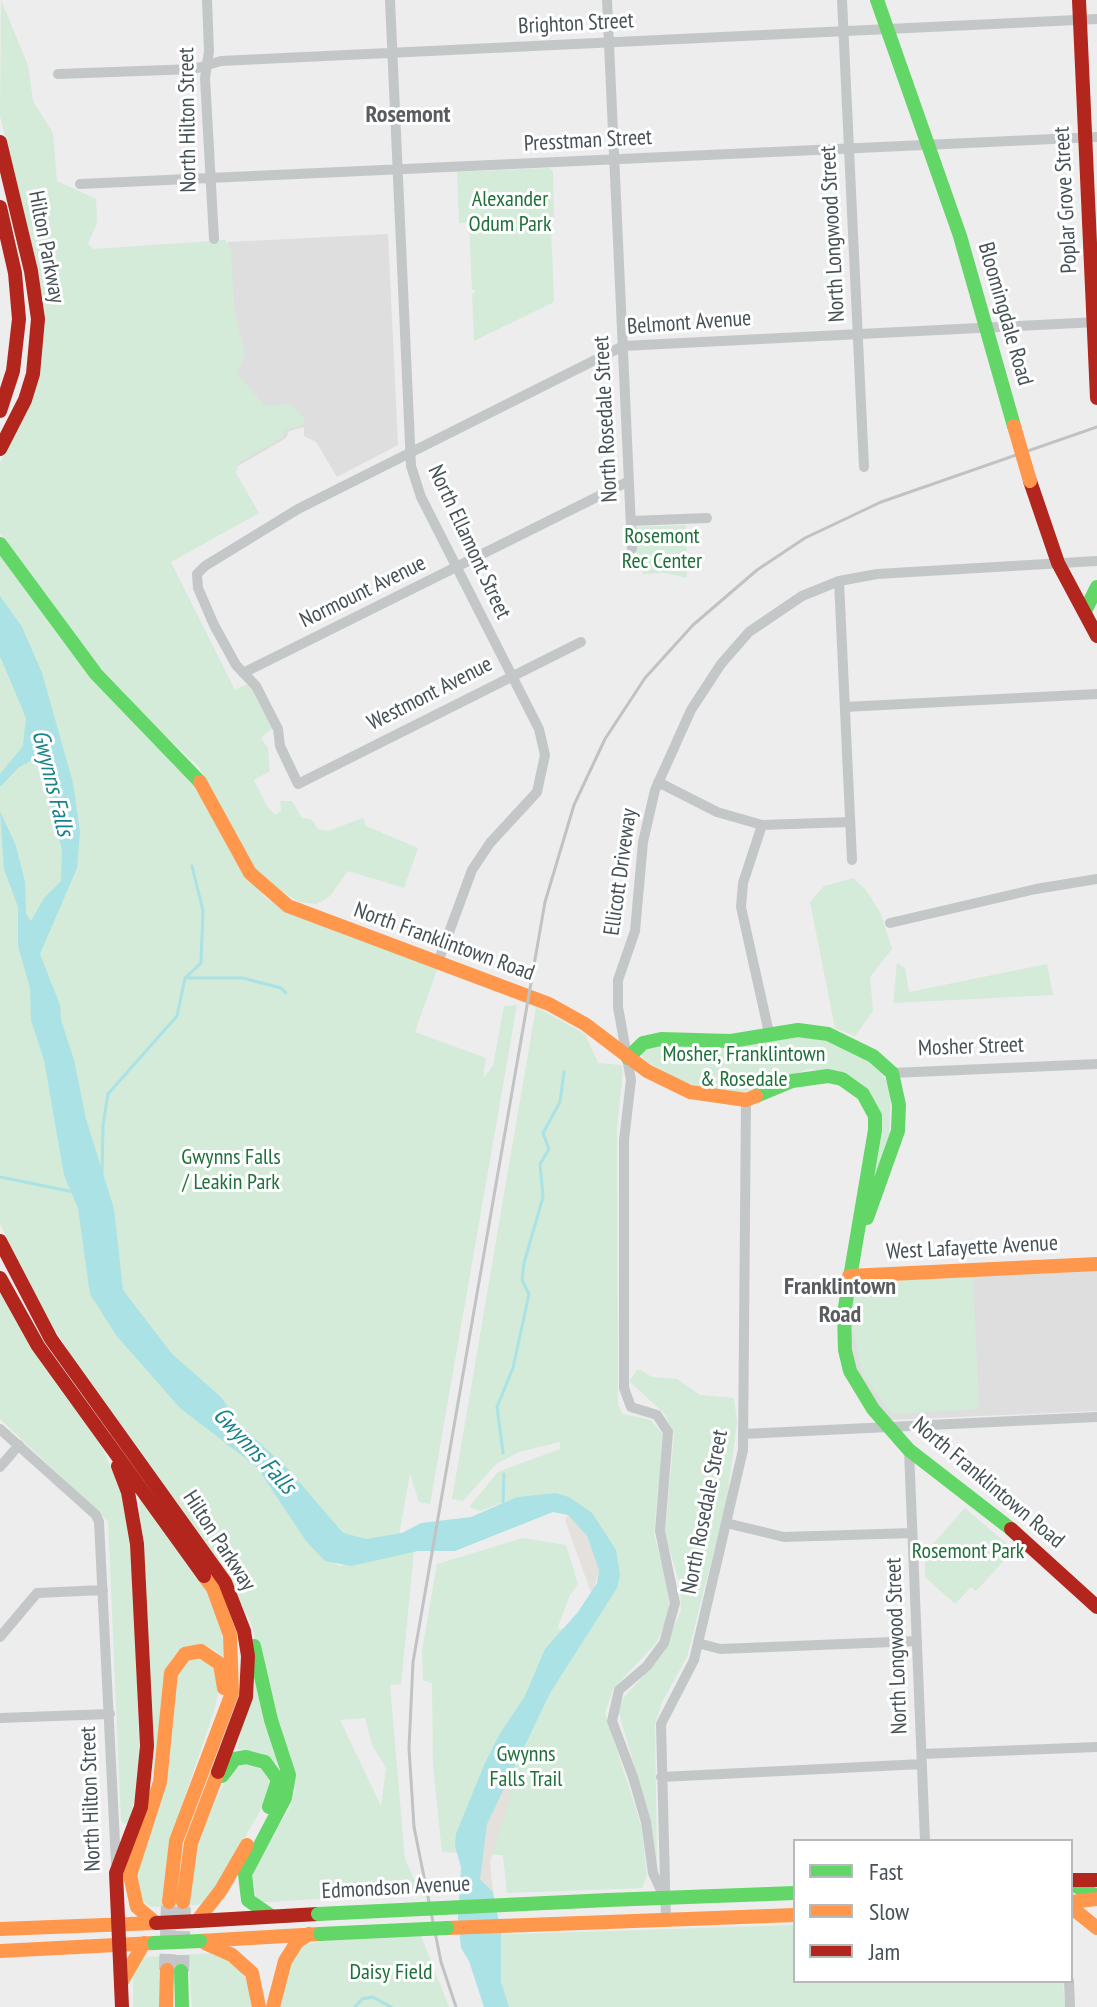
<!DOCTYPE html>
<style>
body{margin:0}
#map{position:relative;width:1097px;height:2007px;overflow:hidden;background:#ededed;font-family:"PT Sans Narrow",sans-serif}
canvas{display:block}
.legend{position:absolute;left:793px;top:1839px;width:280px;height:144px;box-sizing:border-box;background:#fff;border:2px solid #b5babc;margin:0;padding:10px 14px;list-style:none;font-size:24px;color:#465257}
.legend li{display:flex;align-items:center;gap:16px;height:40px}
.legend b{width:40px;border:2px solid #b5babc}
</style>
<div id="map">
<canvas width="1097" height="2007"></canvas>
<ul class="legend">
<li><b style="height:10px;background:#63d668"></b>Fast</li>
<li><b style="height:10px;background:#ff974d"></b>Slow</li>
<li><b style="height:10px;background:#b3261e"></b>Jam</li>
</ul>
</div>
<script>
const context = document.querySelector('canvas').getContext('2d');
context.lineJoin = 'round';
function fill(path, color) { context.fillStyle = color; context.fill(path, 'evenodd'); }
const poly = rows => new Path2D(rows.map(r => 'M' + r).join(''));
function strokePath(path, color, width, dash) { context.strokeStyle = color; context.lineWidth = width; context.lineCap = dash ? 'butt' : 'round'; context.setLineDash(dash || []); context.stroke(path); }
function drawText(font, color, halo, rows, align = 'center') {
  context.font = font + ' "PT Sans Narrow",sans-serif'; context.lineWidth = 6; context.setLineDash([]); context.textBaseline = 'middle'; context.strokeStyle = halo; context.fillStyle = color; for (const [text, x, y, turn = 0] of rows) {
    context.save(); context.translate(x, y); context.rotate((+turn || 0) * Math.PI / 180); context.textAlign = isNaN(turn) ? turn : align; if (halo) context.strokeText(text, 0, 0); context.fillText(text, 0, 0); context.restore();
  }
}
const education = poly([
 [388,234,398,445,337,477,316,442,304,436,304,427,289,431,286,438,233,469,227,312,228,242],
 [1097,1270,1097,1411,891,1420,875,1404,855,1366,850,1332,853,1287,858,1281]
]);
const green = poly([
 [1,0,28,65,33,101,53,133,57,181,96,199,97,223,88,244,94,249,225,240,231,249,234,308,245,355,237,373,265,406,289,404,305,418,303,425,285,430,282,438,238,463,236,473,259,513,171,562,235,690,254,681,276,725,261,738,268,748,270,771,254,780,267,806,275,815,281,811,280,801,292,801,302,818,311,819,318,829,328,831,363,818,366,826,418,848,404,888,348,871,330,896,317,904,299,902,273,886,255,869,198,766,134,707,89,658,0,533,0,463,27,412,40,278,0,116],
 [549,168,553,172,554,218,551,228,554,302,474,341,472,295,476,290,472,290,469,223,459,223,457,172],
 [686,525,687,578,666,573,643,574,637,555,635,527],
 [0,553,94,681,190,775,234,859,264,896,278,906,438,967,415,1032,486,1058,483,1078,493,1066,504,1006,517,1005,430,1504,419,1502,410,1474,398,1541,335,1551,299,1530,306,1541,339,1566,414,1551,401,1684,390,1685,405,1859,420,1892,270,1902,262,1902,256,1897,252,1873,291,1805,295,1790,251,1623,224,1568,72,1357,33,1294,0,1224],
 [365,1718,372,1745,386,1768,381,1806,340,1720],
 [853,878,866,890,881,914,892,949,870,977,873,1011,855,1036,835,1028,810,902,824,886],
 [897,963,905,968,909,992,1047,964,1053,995,893,1003],
 [536,1007,585,1034,598,1063,621,1065,623,1071,617,1129,618,1404,623,1414,651,1420,663,1435,654,1534,670,1593,667,1619,656,1643,613,1689,605,1713,641,1825,647,1875,642,1888,507,1893,503,1855,442,1852,433,1766,432,1683,423,1680,422,1651,437,1564,523,1538,566,1545,578,1584,570,1595,557,1629,576,1627,603,1588,606,1555,555,1493,518,1497,480,1511,469,1507,498,1472,560,1449,560,1442,519,1452,496,1464,463,1501,452,1499],
 [805,1035,835,1042,875,1064,891,1088,889,1140,869,1196,878,1116,837,1072,809,1069,742,1093,707,1089,679,1080,644,1060,641,1053,643,1047],
 [973,1276,979,1409,892,1414,863,1376,853,1333,854,1283],
 [0,1291,103,1449,126,1504,133,1555,140,1776,129,1823,124,1824,121,1820,108,1521,0,1419],
 [638,1369,652,1377,677,1379,700,1395,734,1398,737,1422,727,1499,687,1657,662,1702,655,1724,657,1865,651,1822,618,1710,625,1696,663,1654,681,1610,680,1585,665,1534,674,1435,665,1414,629,1381],
 [139,1496,202,1581,220,1619,226,1665,216,1651,205,1645,178,1651,170,1661,165,1682,157,1773,152,1774],
 [965,1508,1014,1550,976,1591,971,1587,955,1604,925,1577,925,1553],
 [194,1656,209,1659,220,1683,215,1708,168,1846,196,1845,227,1777,244,1762,258,1763,271,1784,267,1799,209,1899,197,1905,152,1907,139,1900,134,1878,174,1680],
 [253,1675,281,1761,275,1763,261,1753,237,1749],
 [795,1925,795,1981,1063,1981,1065,2007,495,2007,487,1935],
 [421,1936,449,2007,278,2007,287,1964,305,1945,321,1941],
 [213,1953,229,1958,251,1985,253,2007,192,2007,189,1968,160,1967,160,2007,133,2007,133,1973,146,1957]
]);
const sand = poly([
 [568,1515,587,1536,599,1570,593,1591,590,1590,565,1520],
 [505,1787,510,1789,510,1798,490,1862,493,1892,480,1879,480,1859,487,1824]
]);
const water = poly([
 [0,596,22,627,42,673,73,783,80,832,77,868,40,954,60,1005,61,1020,74,1060,86,1119,114,1209,123,1290,172,1354,221,1397,240,1425,287,1468,343,1533,366,1539,402,1533,421,1523,471,1517,517,1497,555,1493,569,1497,592,1513,616,1550,620,1574,617,1588,550,1693,487,1824,480,1879,493,1892,501,1933,501,1982,509,2007,484,2007,469,1961,461,1948,458,1918,461,1867,455,1846,456,1834,485,1763,499,1735,525,1696,545,1649,578,1612,597,1583,599,1570,587,1536,568,1515,553,1512,455,1551,418,1551,351,1566,325,1561,306,1541,257,1467,180,1408,116,1335,90,1294,78,1208,64,1175,44,1060,31,1020,30,988,18,946,18,907,4,869,0,811,16,846,25,882,26,914,31,921,44,898,61,881,62,850,46,785,47,767,32,760,18,768,0,787,0,774,23,746,26,718,0,656]
]);
const stream = poly([
 [186,978,243,978,281,988,286,993],
 [102,1174,103,1125,108,1094,177,1016,185,978,201,963,203,911,192,866],
 [0,1177,74,1192],
 [503,1453,497,1407,513,1368,529,1294,522,1280,524,1263,543,1197,540,1164,549,1149,543,1133,560,1102,564,1072],
 [503,1502,504,1474],
 [355,2007,362,1999,373,1997,391,2007]
]);
const primaryTunnel = poly([
 [167,1970,169,1902],
 [181,1971,183,1902]
]);
const street = poly([
 [207,0,209,51,205,78,214,239],
 [390,0,411,466,421,497,539,729,545,755,537,792,490,843,472,870,438,962],
 [607,0,632,549],
 [842,0,864,467],
 [58,74,194,69,221,61,1097,19],
 [80,184,1097,137],
 [631,521,707,518],
 [839,581,852,860],
 [581,642,298,784,280,746,278,729,256,686,236,665,214,625,198,588,197,574,205,566,298,509,623,346,1097,322],
 [243,673,629,481],
 [845,707,1097,694],
 [658,782,717,812,762,825,850,822],
 [762,825,743,883,741,907,769,1033],
 [890,923,1036,889,1097,879],
 [892,1073,1097,1064],
 [0,1429,96,1515,99,1522,116,1863],
 [743,1434,1097,1417],
 [909,1450,925,1841],
 [0,1467,19,1445],
 [726,1523,784,1537,912,1533],
 [0,1637,37,1593,103,1590],
 [698,1643,720,1649,917,1641],
 [0,1718,110,1714],
 [922,1754,1097,1747],
 [661,1777,922,1764],
 [665,1899,653,1873,646,1822,633,1777,612,1721,619,1690,647,1666,664,1643,675,1603,660,1531,668,1432,657,1415,631,1407,624,1388,624,1140,631,1080,618,1007,618,980,635,931,643,842,655,790,691,710,721,664,749,632,802,596,839,581,877,574,1097,561],
 [666,1922,661,1724,694,1660,743,1450,746,1100],
 [1069,1981,1070,2007]
]);
const fast = poly([
 [877,0,960,236,1014,426],
 [0,544,96,674,200,782],
 [1085,611,1097,587],
 [628,1058,643,1043,661,1039,731,1041,798,1030,828,1034,873,1056,892,1073,899,1105,898,1131,867,1218],
 [756,1096,792,1081,828,1076,842,1079,863,1094,875,1116,875,1130,844,1313,845,1350,850,1371,873,1409,909,1450,1011,1529],
 [254,1646,271,1720,289,1775,285,1798,245,1874,248,1900,271,1916],
 [222,1776,235,1759,246,1757,265,1762,278,1780,269,1807],
 [1071,1884,1097,1896],
 [608,1900,795,1893],
 [181,1971,182,2007]
]);
const slow = poly([
 [200,782,250,873,288,906,549,1004,585,1024,647,1071,690,1092,746,1100,756,1096],
 [849,1276,1097,1264],
 [169,1902,176,1841,232,1693,230,1635,213,1588,204,1576],
 [183,1902,191,1843,218,1772],
 [1071,1902,1097,1899],
 [1071,1907,1097,1928],
 [197,1921,221,1890,247,1845],
 [156,1923,137,1907,130,1875,160,1782,171,1673,185,1654,201,1651,220,1664,224,1688],
 [447,1928,795,1915],
 [0,1929,156,1923],
 [200,1941,320,1934],
 [205,1943,232,1955,252,1973,259,2007],
 [0,1951,154,1943],
 [122,1981,144,1943],
 [166,2007,167,1970],
 [273,2007,285,1961,297,1942,309,1934]
]);
const jam = poly([
 [1079,0,1097,398],
 [0,142,31,271,38,319,33,374,25,400,0,449],
 [0,207,15,273,19,319,13,371,0,411],
 [1030,481,1058,563,1097,636],
 [0,1241,51,1339,225,1582,244,1631,248,1656,246,1697,218,1772],
 [0,1278,38,1346,204,1576],
 [118,1466,128,1492,137,1544,147,1746,141,1807,116,1873,122,2007],
 [1011,1529,1097,1607],
 [1071,1880,1097,1880],
 [197,1921,318,1914]
]);
const rail = poly([
 [456,2007,441,1962,414,1827,409,1748,413,1662,545,902,574,805,605,739,645,678,693,625,757,570,805,538,881,502,1097,427]
]);
const fastBridge = poly([
 [318,1914,608,1900],
 [320,1934,447,1928],
 [154,1943,200,1941]
]);
const slowBridge = poly([
 [1014,426,1030,481]
]);
const jamBridge = poly([
 [156,1923,197,1921]
]);
const streetNames = [
 ["Brighton Street",576,24,-3],
 ["North Hilton Street",188,120,-91],
 ["Presstman Street",588,141,-3],
 ["Poplar Grove Street",1066,200,-93],
 ["North Longwood Street",833,234,-93],
 ["Hilton Parkway",46,247,79],
 ["Bloomingdale Road",1005,314,74],
 ["Belmont Avenue",689,323,-4],
 ["North Rosedale Street",606,419,-93],
 ["North Ellamont Street",469,542,65],
 ["Normount Avenue",363,592,-26],
 ["Westmont Avenue",430,694,-27],
 ["Ellicott Driveway",621,872,-82],
 ["North Franklintown Road",444,942,20],
 ["Mosher Street",971,1047,-2],
 ["West Lafayette Avenue",972,1248,-3],
 ["North Franklintown Road",988,1483,40],
 ["North Rosedale Street",705,1512,-79],
 ["Hilton Parkway",219,1541,57],
 ["North Longwood Street",897,1646,-92],
 ["North Hilton Street",91,1799,-92],
 ["Edmondson Avenue",396,1888,-3]
];
const parkNames = [
 ["Alexander",510,200],
 ["Odum Park",510,225],
 ["Rosemont",662,537],
 ["Rec Center",662,562],
 ["Mosher, Franklintown",744,1055],
 ["& Rosedale",744,1080],
 ["Gwynns Falls",231,1158],
 ["/ Leakin Park",231,1183],
 ["Rosemont Park",968,1552],
 ["Gwynns",526,1755],
 ["Falls Trail",526,1780],
 ["Daisy Field",391,1973]
];
const neighbourhoodNames = [
 ["Rosemont",408,115],
 ["Franklintown",840,1287],
 ["Road",840,1315]
];
const waterNames = [
 ["Gwynns Falls",52,783,76],
 ["Gwynns Falls",254,1451,47]
];
fill(education, '#dfdede');
fill(green, '#d3ebd8');
fill(sand, '#e4e0dc');
fill(water, '#aae2e5');
strokePath(stream, '#aae2e5', 3);
strokePath(primaryTunnel, '#c3c6c8', 16, [16, 8]);
strokePath(street, '#c4c7c8', 10);
strokePath(fast, '#63d668', 14);
strokePath(slow, '#ff974d', 14);
strokePath(jam, '#b3261e', 14);
strokePath(rail, '#c0c2c3', 3);
strokePath(fastBridge, '#63d668', 14);
strokePath(slowBridge, '#ff974d', 14);
strokePath(jamBridge, '#b3261e', 14);
drawText('22px', '#465257', '#fff', streetNames);
drawText('22px', '#1f703a', '#fff', parkNames);
drawText('bold 24px', '#595d60', '#fff', neighbourhoodNames);
drawText('italic 24px', '#198389', '#fff', waterNames);
</script>
